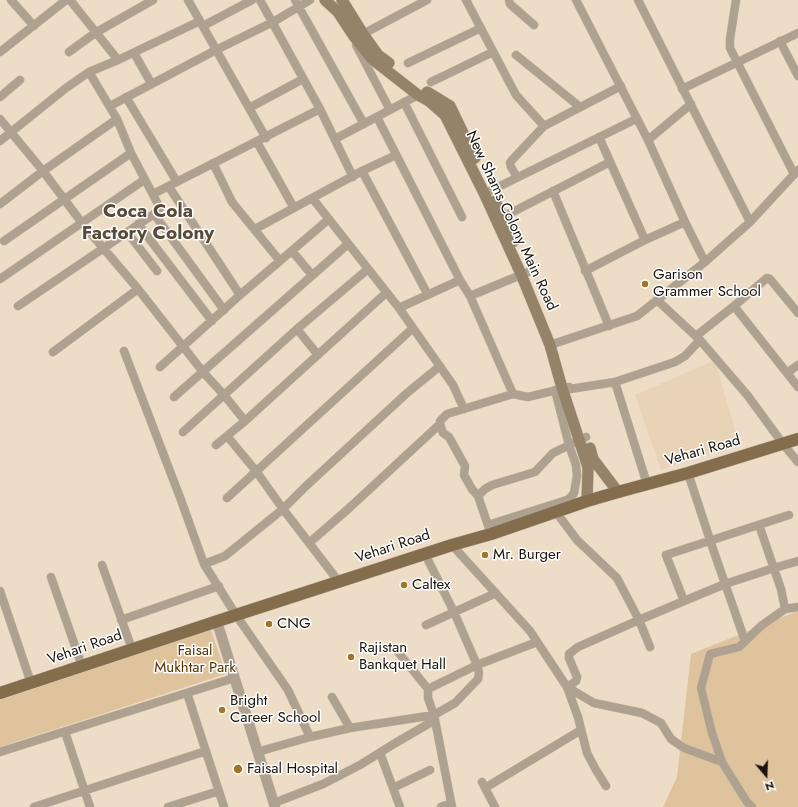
<!DOCTYPE html>
<style>
body{margin:0}
#map{position:relative;width:798px;height:807px;overflow:hidden;background:#edddc7;font-family:Jost,sans-serif}
canvas{display:block}
.north{position:absolute;left:746px;top:755px;width:40px;height:40px;-webkit-text-stroke:3px #fff;paint-order:stroke;rotate:161deg;font-size:11px;font-weight:700;line-height:16px;text-align:center;color:#18130b}
.north::after{content:'';display:block;margin:auto;width:14px;height:18px;background:#18130b;clip-path:polygon(50% 0,100% 100%,50% 72%,0 100%)}
</style>
<div id="map">
<canvas width="798" height="807"></canvas>
<div class="north">N</div>
</div>
<script>
const context = document.querySelector('canvas').getContext('2d');
context.lineJoin = 'round';
function fill(path, color) { context.fillStyle = color; context.fill(path, 'evenodd'); }
const poly = rows => new Path2D(rows.map(r => 'M' + r).join(''));
function strokePath(path, color, width, dash) { context.strokeStyle = color; context.lineWidth = width; context.lineCap = dash ? 'butt' : 'round'; context.setLineDash(dash || []); context.stroke(path); }
function drawText(font, color, halo, rows, align = 'center') {
  context.font = font + ' Jost,sans-serif'; context.lineWidth = 3; context.setLineDash([]); context.textBaseline = 'middle'; context.strokeStyle = halo; context.fillStyle = color; for (const [text, x, y, turn = 0] of rows) {
    context.save(); context.translate(x, y); context.rotate((+turn || 0) * Math.PI / 180); context.textAlign = isNaN(turn) ? turn : align; if (halo) context.strokeText(text, 0, 0); context.fillText(text, 0, 0); context.restore();
  }
}
const built = poly([
 [715,360,739,443,661,470,635,395]
]);
const green = poly([
 [798,611,798,807,663,807,677,777,691,654],
 [211,630,226,674,0,747,0,700]
]);
const minor = poly([
 [11,0,34,26],
 [70,0,118,60],
 [188,0,266,138],
 [260,0,320,109,353,177],
 [295,0,364,124],
 [466,0,516,95,544,126],
 [509,0,510,4,534,25],
 [576,0,648,140,685,222,705,262],
 [638,0,750,222],
 [736,0,730,39,730,48,794,174],
 [203,26,252,0],
 [363,34,427,0],
 [780,41,798,76],
 [356,45,390,110],
 [0,52,66,0],
 [69,52,95,33,153,0],
 [134,53,151,83],
 [516,55,580,107],
 [408,63,481,28],
 [431,82,493,52],
 [682,89,798,33],
 [0,97,20,80],
 [126,97,177,182],
 [404,102,462,217],
 [110,106,216,50,273,22,310,0],
 [249,108,303,79],
 [377,117,460,280,470,296,513,394],
 [0,119,43,171,82,223,138,289,203,372,224,395,245,421],
 [599,137,645,240],
 [335,139,418,95],
 [648,140,691,104],
 [0,141,66,88,89,72,118,60,200,21],
 [257,142,294,208],
 [213,163,232,202,280,261],
 [362,171,428,295],
 [517,177,511,167,510,163,512,160,544,126,621,86],
 [490,191,636,119],
 [553,191,609,326],
 [153,194,320,109],
 [313,199,399,308,453,385,464,409],
 [0,204,43,171,117,119],
 [154,214,224,310],
 [503,217,610,162],
 [138,224,212,321],
 [255,229,362,171,396,155],
 [127,232,157,271],
 [4,241,131,153],
 [292,251,312,275],
 [585,271,645,240,685,222],
 [0,279,144,180],
 [240,295,329,219],
 [470,296,528,272],
 [657,300,700,340,748,396,783,444,798,462],
 [18,306,154,214,160,208,131,153,117,119,89,72],
 [734,306,798,387],
 [399,308,460,280],
 [297,329,318,355],
 [696,336,734,306,767,278,770,279,798,313],
 [550,345,637,316,705,262,750,222,798,170],
 [124,351,181,500,204,564,236,615,288,690,310,737],
 [53,352,138,289],
 [160,367,240,295,169,187],
 [787,373,798,365],
 [615,382,647,484],
 [570,389,615,382,675,362,685,356,700,340],
 [174,397,348,244],
 [183,432,297,329,368,269],
 [227,436,256,471,283,509,339,582],
 [216,445,245,421,386,293],
 [688,473,713,549,745,641],
 [478,496,485,489,492,485,535,472,553,453,586,437],
 [227,498,413,328],
 [556,512,577,540,617,578,639,620,684,601,666,555,789,515],
 [488,525,567,500,571,497,574,493,577,476,576,465,569,445,555,390],
 [759,525,781,589,785,609],
 [491,534,478,496,472,489,464,475,465,466,449,437,443,433,440,424,440,421,447,414,513,394,528,397,569,387],
 [309,543,347,510,440,424],
 [452,545,530,631,567,687,578,717,587,753,596,770,606,786],
 [204,564,225,556,283,509,305,487,407,393,440,366],
 [102,565,132,649],
 [51,577,82,666],
 [0,591,31,683],
 [684,601,725,584,774,568,798,561],
 [121,620,219,586],
 [426,625,496,593],
 [398,652,428,689,428,698,434,715,452,807],
 [567,687,594,703,642,713,661,723,671,739,684,748,722,762,747,802,752,807],
 [567,687,576,681,577,677,569,658,569,654,578,647,639,620,650,647],
 [428,689,477,665,537,642],
 [187,693,224,807],
 [332,697,350,728],
 [65,732,90,807],
 [0,752,234,678],
 [257,752,310,737,350,728,434,715,455,703,478,679,479,673,477,665,454,612,425,554],
 [380,753,400,807],
 [722,762,712,733,701,688,710,654,739,647,761,626,785,609,798,607],
 [482,782,495,807],
 [393,788,430,770],
 [485,788,581,730],
 [274,803,323,784,360,765,392,745,435,720],
 [34,807,206,751],
 [168,807,219,791],
 [441,807,451,803]
]);
const tertiary = poly([
 [217,622,275,807]
]);
const secondary = poly([
 [325,0,338,12,353,35,372,59,418,95,429,101,445,115,484,193,521,274,550,345,562,388,588,467,587,501],
 [342,0,363,34,378,55,389,63],
 [427,92,450,106,475,158],
 [495,201,514,241],
 [590,448,593,459,618,492]
]);
const primary = poly([
 [0,693,236,615,452,545,491,534,587,501,618,492,688,473,798,439]
]);
const markers = [
 [645,284,4,"#a27427"],
 [485,555,4,"#a27427"],
 [404,585,4,"#a27427"],
 [269,624,4,"#a27427"],
 [351,657,4,"#a27427"],
 [222,710,4,"#a27427"],
 [238,769,5,"#a27427"]
];
const streetNames = [
 ["New Shams Colony Main Road",511,221,65],
 ["Vehari Road",703,451,-16],
 ["Vehari Road",393,547,-18],
 ["Vehari Road",85,648,-19]
];
const poiNames = [
 ["Garison",653,275],
 ["Grammer School",653,292],
 ["Mr. Burger",493,555],
 ["Caltex",412,585],
 ["CNG",277,624],
 ["Rajistan",359,648],
 ["Bankquet Hall",359,665],
 ["Bright",230,701],
 ["Career School",230,718],
 ["Faisal Hospital",247,769]
];
const parkNames = [
 ["Faisal",195,651],
 ["Mukhtar Park",195,668]
];
const districtNames = [
 ["Coca Cola",148,212],
 ["Factory Colony",148,234]
];
fill(built, '#e8d3b7');
fill(green, '#dfc39d');
strokePath(minor, '#c7b9a5', 9);
strokePath(tertiary, '#c7b9a5', 11);
strokePath(secondary, '#c7b9a5', 12);
strokePath(primary, '#c7b9a5', 13);
strokePath(minor, '#aea190', 8);
strokePath(tertiary, '#aea190', 10);
strokePath(secondary, '#958369', 11);
strokePath(primary, '#836d4d', 12);
for (const [x, y, r, color] of markers) { const dot = new Path2D(); dot.arc(x, y, r, 0, 2 * Math.PI); context.fillStyle = color; context.fill(dot); strokePath(dot, '#fff', 1.5); }
drawText('15px', '#18130b', '#fff', streetNames);
drawText('15px', '#18130b', '#fff', poiNames, 'left');
drawText('15px', '#523500', '#fff', parkNames);
drawText('bold 19px', '#584a38', '#fff', districtNames);
</script>
